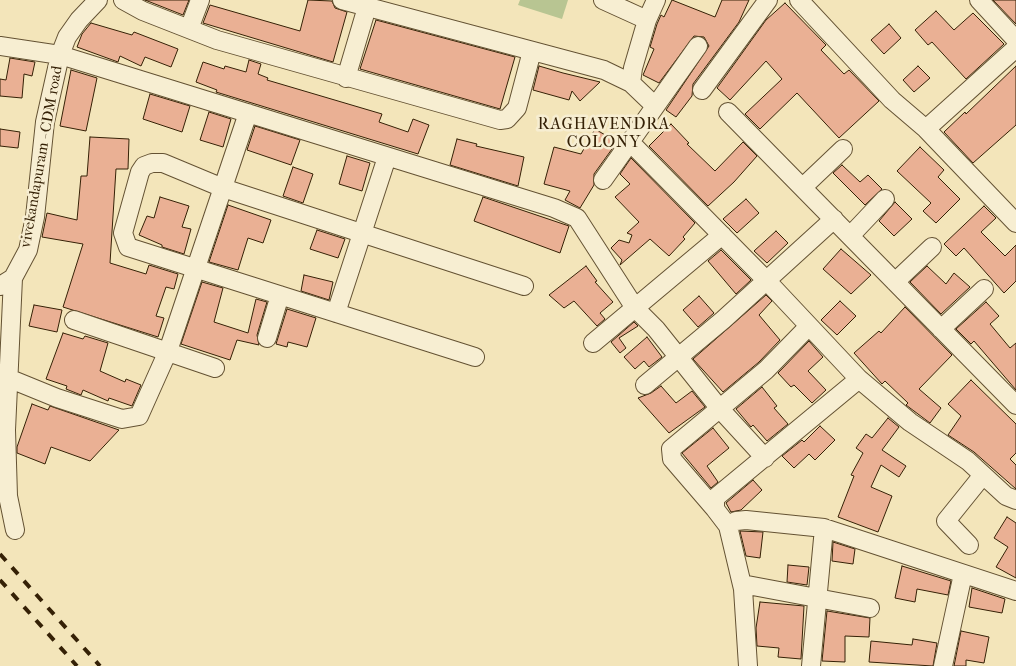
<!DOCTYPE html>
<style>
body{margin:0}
canvas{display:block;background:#f3e5ba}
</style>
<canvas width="1016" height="666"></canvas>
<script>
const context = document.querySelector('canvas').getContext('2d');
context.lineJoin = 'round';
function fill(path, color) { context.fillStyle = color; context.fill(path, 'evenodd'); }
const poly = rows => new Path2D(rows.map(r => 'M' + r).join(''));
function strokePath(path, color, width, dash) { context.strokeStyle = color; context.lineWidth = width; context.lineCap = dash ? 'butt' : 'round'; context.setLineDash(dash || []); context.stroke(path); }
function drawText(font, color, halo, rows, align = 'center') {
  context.font = font + ' "IM FELL French Canon",serif'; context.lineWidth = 5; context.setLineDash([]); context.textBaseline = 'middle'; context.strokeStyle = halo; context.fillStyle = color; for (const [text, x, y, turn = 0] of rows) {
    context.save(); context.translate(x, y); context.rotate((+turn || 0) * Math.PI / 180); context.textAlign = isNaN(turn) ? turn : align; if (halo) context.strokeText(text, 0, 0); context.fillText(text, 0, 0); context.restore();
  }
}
const green = poly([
 [520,0,568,0,562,19,518,5]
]);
const building = poly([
 [145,0,189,0,183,15,145,0],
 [308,0,332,1,335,8,347,12,333,62,203,23,210,5,300,31,308,0],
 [672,0,715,17,722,0,749,0,739,22,693,84,692,96,676,117,666,110,709,46,704,37,694,36,659,83,643,75,654,49,650,47,657,24,661,15,664,17,672,0],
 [993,0,1016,0,1016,24,993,0],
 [785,3,826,45,821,50,844,74,849,70,879,101,839,138,797,93,760,129,745,114,782,79,766,61,730,100,717,88,766,20,785,3],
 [936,11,954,30,973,13,1004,44,966,79,932,42,928,45,915,30,936,11],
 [376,20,515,57,500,109,360,69,376,20],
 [91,23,132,35,134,32,178,49,171,67,145,57,141,66,120,56,118,62,77,47,82,34,91,23],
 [889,24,901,38,884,54,871,40,889,24],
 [10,58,35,62,32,76,24,74,22,98,0,96,0,79,6,80,10,58],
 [249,60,261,64,258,74,268,78,267,80,382,114,379,122,408,132,413,119,429,125,418,154,216,92,217,90,196,82,203,62,224,69,225,66,246,72,249,60],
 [539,66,563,73,600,82,580,101,572,91,569,100,533,90,539,66],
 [918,66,930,78,914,92,903,80,918,66],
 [1016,66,1016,125,973,163,944,132,965,112,966,114,1016,66],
 [71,70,97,78,86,131,60,126,71,70],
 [150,94,190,106,182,132,143,119,150,94],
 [209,112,231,119,223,147,200,140,209,112],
 [671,124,689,143,687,144,715,171,743,142,757,156,734,182,708,206,649,146,671,124],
 [255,126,300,140,291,165,247,150,255,126],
 [0,129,20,132,18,148,0,146,0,129],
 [595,129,617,142,594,174,594,185,580,208,565,200,570,191,544,184,554,147,581,154,595,129],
 [90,137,129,139,128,169,116,169,110,263,146,274,149,265,178,274,174,289,166,287,156,316,164,318,158,337,63,307,83,244,42,237,47,213,77,220,81,176,87,176,90,137],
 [457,139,477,144,476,146,524,157,518,186,450,165,457,139],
 [920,147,944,170,938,177,960,199,936,223,923,211,931,203,897,171,920,147],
 [347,156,370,163,362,191,339,184,347,156],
 [631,158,695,223,683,237,685,239,669,256,650,239,620,265,622,260,611,248,619,240,629,243,632,235,627,233,639,222,615,197,630,184,620,174,631,158],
 [842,165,860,182,868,175,882,189,865,205,833,173,842,165],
 [293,167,313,174,303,203,283,196,293,167],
 [160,197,189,206,182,227,191,229,184,254,162,247,162,245,139,235,147,216,154,218,160,197],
 [483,197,569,226,560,253,474,221,483,197],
 [746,199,759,213,737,233,723,219,746,199],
 [895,202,912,219,894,236,879,221,895,202],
 [228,205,271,220,263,243,248,238,238,270,209,262,228,205],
 [984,206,996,218,981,232,1005,256,1016,245,1016,281,1004,293,964,248,956,256,944,244,984,206],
 [317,230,345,239,338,258,310,249,317,230],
 [776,231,788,243,767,263,754,251,776,231],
 [841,249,871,275,851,294,823,269,841,249],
 [721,250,751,280,736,294,708,261,721,250],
 [586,266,597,281,595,282,613,302,600,313,605,319,597,326,574,301,564,308,549,295,586,266],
 [927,266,946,284,954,273,970,287,941,314,910,282,927,266],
 [304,275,333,282,329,300,301,291,304,275],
 [202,282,223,288,214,322,248,333,256,299,267,302,257,335,259,345,237,340,230,360,181,344,202,282],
 [766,295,772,301,759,315,780,340,759,362,723,392,693,359,766,295],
 [699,296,714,313,698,327,683,310,699,296],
 [840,301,856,316,837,335,821,320,840,301],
 [986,302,999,316,990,324,1010,348,1016,343,1016,390,974,341,971,344,956,329,986,302],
 [34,305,62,310,57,332,29,326,34,305],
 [905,307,952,355,919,389,941,408,930,423,906,405,908,403,885,381,882,384,854,353,879,331,881,333,905,307],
 [287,309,316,318,307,347,288,342,287,347,276,344,287,309],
 [634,322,638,326,619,338,626,348,620,353,611,342,634,322],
 [63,333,83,339,85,336,108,343,100,371,125,382,126,379,141,385,132,406,109,398,108,401,83,390,81,395,66,389,67,386,46,379,63,333],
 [647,337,662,357,649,367,644,361,635,369,624,357,647,337],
 [809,341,823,357,808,371,826,390,812,403,794,385,791,387,778,373,809,341],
 [971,380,1016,424,1016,453,1010,459,1016,465,1016,489,974,452,948,435,961,416,948,404,971,380],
 [661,386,676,403,692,391,705,407,669,433,638,398,651,393,661,386],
 [762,387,777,406,774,408,788,424,767,441,753,425,751,427,736,409,762,387],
 [32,404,48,410,50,406,119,430,90,461,51,447,45,464,17,453,17,447,32,404],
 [888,418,899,427,882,450,906,466,899,477,881,465,871,487,892,496,878,532,838,517,854,476,851,475,863,453,856,448,866,434,872,438,888,418],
 [820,426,835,440,815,460,809,454,794,468,782,456,802,440,804,442,820,426],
 [713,428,729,448,707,466,718,482,711,488,682,453,713,428],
 [753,480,762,490,741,510,731,512,726,503,753,480],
 [1007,517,1016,523,1016,578,996,567,1008,547,994,538,1007,517],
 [740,531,763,532,760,558,746,556,740,531],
 [833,542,855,549,853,564,832,561,833,542],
 [788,565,809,567,807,585,787,582,788,565],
 [902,566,951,581,948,595,917,589,915,602,895,598,902,566],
 [972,588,1005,599,1002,613,969,607,972,588],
 [760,602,804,606,801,659,778,657,779,648,757,646,756,628,760,602],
 [827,611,870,618,869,637,845,636,845,662,822,661,827,611],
 [961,631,989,637,984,663,966,660,966,666,954,666,961,631],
 [913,639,937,643,933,666,869,662,871,641,912,645,913,639]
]);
const minor = poly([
 [123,0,143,11,217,40,500,120,507,119,517,108,532,51],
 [342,0,604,70,631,83],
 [603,0,647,20],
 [799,0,892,100,926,129,1016,223],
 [979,0,1016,40],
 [189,29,200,0],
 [0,46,60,55,554,208,577,218,635,308,656,329,720,409,765,458],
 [346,78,367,7],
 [702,90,768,0],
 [654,105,631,83,633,68,647,20,656,0],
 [728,112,1016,405],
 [926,129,1016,48],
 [630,142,766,280,859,379,910,422,968,461,1006,496,1016,500],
 [603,180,698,46],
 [803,187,843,149],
 [850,236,885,199],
 [13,278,6,430,8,496,15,530],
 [895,282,932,247],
 [0,286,13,278,28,250,35,217,45,122,60,55,67,37,79,20,98,0],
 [336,313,387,157],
 [74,320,215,368],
 [941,329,984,289],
 [267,338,280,295],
 [593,343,722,235],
 [475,357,128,247,123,233,140,172,144,166,152,163,163,163,223,188,524,286],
 [8,378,57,398,122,419,139,416,168,351,248,113],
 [645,385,723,320,834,219],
 [715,509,672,459,671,449,766,370,809,326],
 [728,526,736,521,746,520,824,528,1016,591],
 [969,545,946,521,983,475],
 [742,584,870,608],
 [748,666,743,589,728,526,715,509,715,498,859,379],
 [811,666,824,528],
 [943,666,963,574]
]);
const rail = poly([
 [0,554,100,666],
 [0,580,77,666]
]);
const streetNames = [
 ["vivekandapuram - CDM road",42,157,-80]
];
const neighbourhoodNames = [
 ["RAGHAVENDRA",604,125],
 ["COLONY",604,143]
];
fill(green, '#b8c592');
fill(building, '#eab094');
strokePath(building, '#352106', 1);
strokePath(minor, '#645233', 20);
strokePath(minor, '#f7eed2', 18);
strokePath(rail, '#352106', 4, [9, 9]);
drawText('15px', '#352106', '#f7eed2', streetNames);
context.letterSpacing = '1px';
drawText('16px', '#352106', '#f7eed2', neighbourhoodNames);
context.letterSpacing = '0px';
</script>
